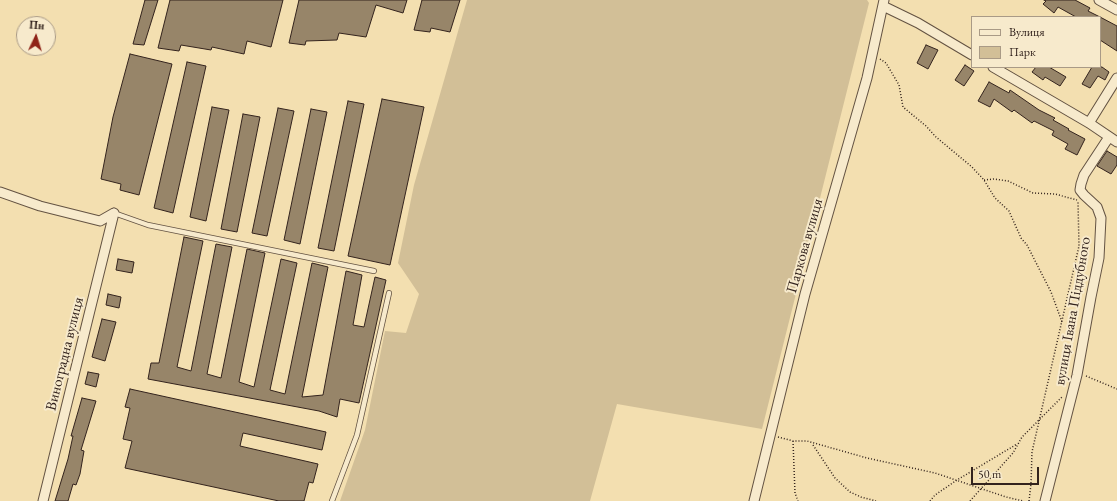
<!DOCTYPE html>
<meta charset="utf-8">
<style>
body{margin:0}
#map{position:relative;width:1117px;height:501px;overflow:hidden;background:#f3dfb0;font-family:"EB Garamond",serif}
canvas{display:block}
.legend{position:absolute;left:971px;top:16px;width:130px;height:52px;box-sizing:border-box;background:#f7eacc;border:1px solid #a99a86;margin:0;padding:5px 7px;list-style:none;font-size:12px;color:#33231d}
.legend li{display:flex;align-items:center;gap:8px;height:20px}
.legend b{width:20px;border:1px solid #a99a86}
.north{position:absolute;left:16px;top:16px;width:40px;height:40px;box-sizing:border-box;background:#f7eacc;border:1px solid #a99a86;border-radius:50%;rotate:4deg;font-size:11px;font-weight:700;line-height:16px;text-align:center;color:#33231d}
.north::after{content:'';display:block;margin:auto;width:14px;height:18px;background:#8f2418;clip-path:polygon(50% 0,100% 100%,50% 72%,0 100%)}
.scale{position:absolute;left:971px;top:467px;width:68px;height:18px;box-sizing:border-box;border:2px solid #33231d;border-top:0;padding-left:5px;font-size:12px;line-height:14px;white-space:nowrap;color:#33231d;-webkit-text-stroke:3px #f7eacc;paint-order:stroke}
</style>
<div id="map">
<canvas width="1117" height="501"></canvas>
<ul class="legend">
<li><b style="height:5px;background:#f7eacc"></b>Вулиця</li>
<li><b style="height:11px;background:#d2bf97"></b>Парк</li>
</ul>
<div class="north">Пн</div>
<div class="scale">50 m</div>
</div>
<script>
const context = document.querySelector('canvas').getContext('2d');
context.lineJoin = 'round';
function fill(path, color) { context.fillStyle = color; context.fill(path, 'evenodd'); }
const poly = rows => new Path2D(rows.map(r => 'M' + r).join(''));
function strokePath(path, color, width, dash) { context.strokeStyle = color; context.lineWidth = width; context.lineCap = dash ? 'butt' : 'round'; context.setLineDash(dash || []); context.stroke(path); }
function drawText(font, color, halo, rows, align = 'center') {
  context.font = font + ' "EB Garamond",serif'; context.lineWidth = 4; context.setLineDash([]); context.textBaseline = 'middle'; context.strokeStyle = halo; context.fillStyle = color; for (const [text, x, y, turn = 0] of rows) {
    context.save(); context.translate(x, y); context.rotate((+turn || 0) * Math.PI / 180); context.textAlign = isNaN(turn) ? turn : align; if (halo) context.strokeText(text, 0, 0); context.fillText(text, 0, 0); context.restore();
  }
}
const green = poly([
 [467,0,867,0,869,3,762,429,617,404,590,501,340,501,365,430,385,331,406,333,419,294,398,263,414,185]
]);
const building = poly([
 [145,0,158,0,144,45,133,44,145,0],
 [170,0,283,0,271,47,247,41,244,54,212,47,211,50,181,45,179,51,158,48,170,0],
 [299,0,407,0,403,13,376,5,366,37,339,33,337,40,306,41,305,45,289,43,299,0],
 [422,0,460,0,450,32,431,28,430,32,414,30,422,0],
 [1044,0,1075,0,1090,8,1088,11,1100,17,1076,17,1058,7,1054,13,1043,4,1046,1,1044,0],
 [1100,17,1117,26,1117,51,1100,40,1100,17],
 [926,45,938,50,928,69,917,63,926,45],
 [130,54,172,64,139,195,120,190,121,184,101,179,113,117,130,54],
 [187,62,206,66,173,213,154,208,187,62],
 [965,65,974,71,964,86,955,80,965,65],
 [1036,67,1049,67,1066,77,1060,86,1045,77,1043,80,1032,72,1036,67],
 [1092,67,1102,67,1109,72,1105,80,1098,76,1090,88,1082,84,1092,67],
 [989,82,1009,93,1010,90,1039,110,1055,118,1053,120,1069,129,1068,130,1085,139,1077,155,1065,149,1068,144,1052,135,1054,131,1034,121,1032,123,1014,110,1012,112,994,99,990,107,978,101,989,82],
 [382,99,424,107,390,265,348,256,382,99],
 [348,101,364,104,334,251,318,248,348,101],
 [212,107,229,110,206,221,190,217,212,107],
 [278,108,294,111,267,236,252,233,278,108],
 [311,109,327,112,300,244,284,240,311,109],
 [243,114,260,117,237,232,221,229,243,114],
 [1107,151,1117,157,1117,165,1111,174,1097,166,1107,151],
 [184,237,203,241,177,367,191,371,216,244,232,247,207,374,221,378,247,249,265,253,239,382,254,387,281,259,297,263,270,390,285,394,312,263,328,267,302,397,323,395,346,271,362,275,353,325,364,327,375,277,386,280,359,403,340,399,337,417,319,411,148,379,151,363,159,363,184,237],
 [118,259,134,262,132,273,116,270,118,259],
 [108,294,121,297,119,308,106,305,108,294],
 [102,319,116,322,105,361,92,357,102,319],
 [88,372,99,374,96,387,85,384,88,372],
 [130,389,326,432,322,450,243,433,240,446,318,464,313,483,309,482,304,501,279,501,125,468,132,441,123,439,130,408,125,407,130,389],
 [82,398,96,401,81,450,84,451,80,474,76,485,73,484,68,501,55,501,68,459,73,436,71,436,82,398]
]);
const path = poly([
 [880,59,886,63,899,85,903,107,926,126,936,137,972,167,984,180,995,198,1009,211,1021,238,1027,245,1051,292,1062,322],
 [984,180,994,179,1008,181,1033,193,1055,194,1077,200],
 [1086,376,1117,389],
 [778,437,793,441,807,441,867,458,935,473,1006,497,1023,501],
 [793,441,795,493,798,501],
 [813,445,835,478,850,492,861,497,876,501],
 [930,501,935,495,957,480,1017,444],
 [970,501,1013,453,1022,437,1062,397],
 [1029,501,1031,484,1032,452,1079,246,1078,202]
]);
const service = poly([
 [114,213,148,225,374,271],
 [332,501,357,435,389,293]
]);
const minor = poly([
 [1099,0,1117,10],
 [883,6,918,23,972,55],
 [993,67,1089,123,1117,142],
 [1089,123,1117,78],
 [0,192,40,206,100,221,114,213],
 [43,501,114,213],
 [754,501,805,294,867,78,884,0],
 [1045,501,1077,375,1091,297,1099,258,1101,218,1097,207,1084,195,1080,190,1081,184,1084,175,1109,137]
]);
const streetNames = [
 ["Паркова вулиця",805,246,-74],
 ["вулиця Івана Піддубного",1073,311,-80],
 ["Виноградна вулиця",65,354,-76]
];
fill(green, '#d2bf97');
fill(building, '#978569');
strokePath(building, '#33231d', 1);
strokePath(service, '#635242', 6);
strokePath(minor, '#635242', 11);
strokePath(path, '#33231d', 1.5, [1, 2]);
strokePath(service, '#f7eacc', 4.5);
strokePath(minor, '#f7eacc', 9);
drawText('15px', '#33231d', '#f7eacc', streetNames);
</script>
